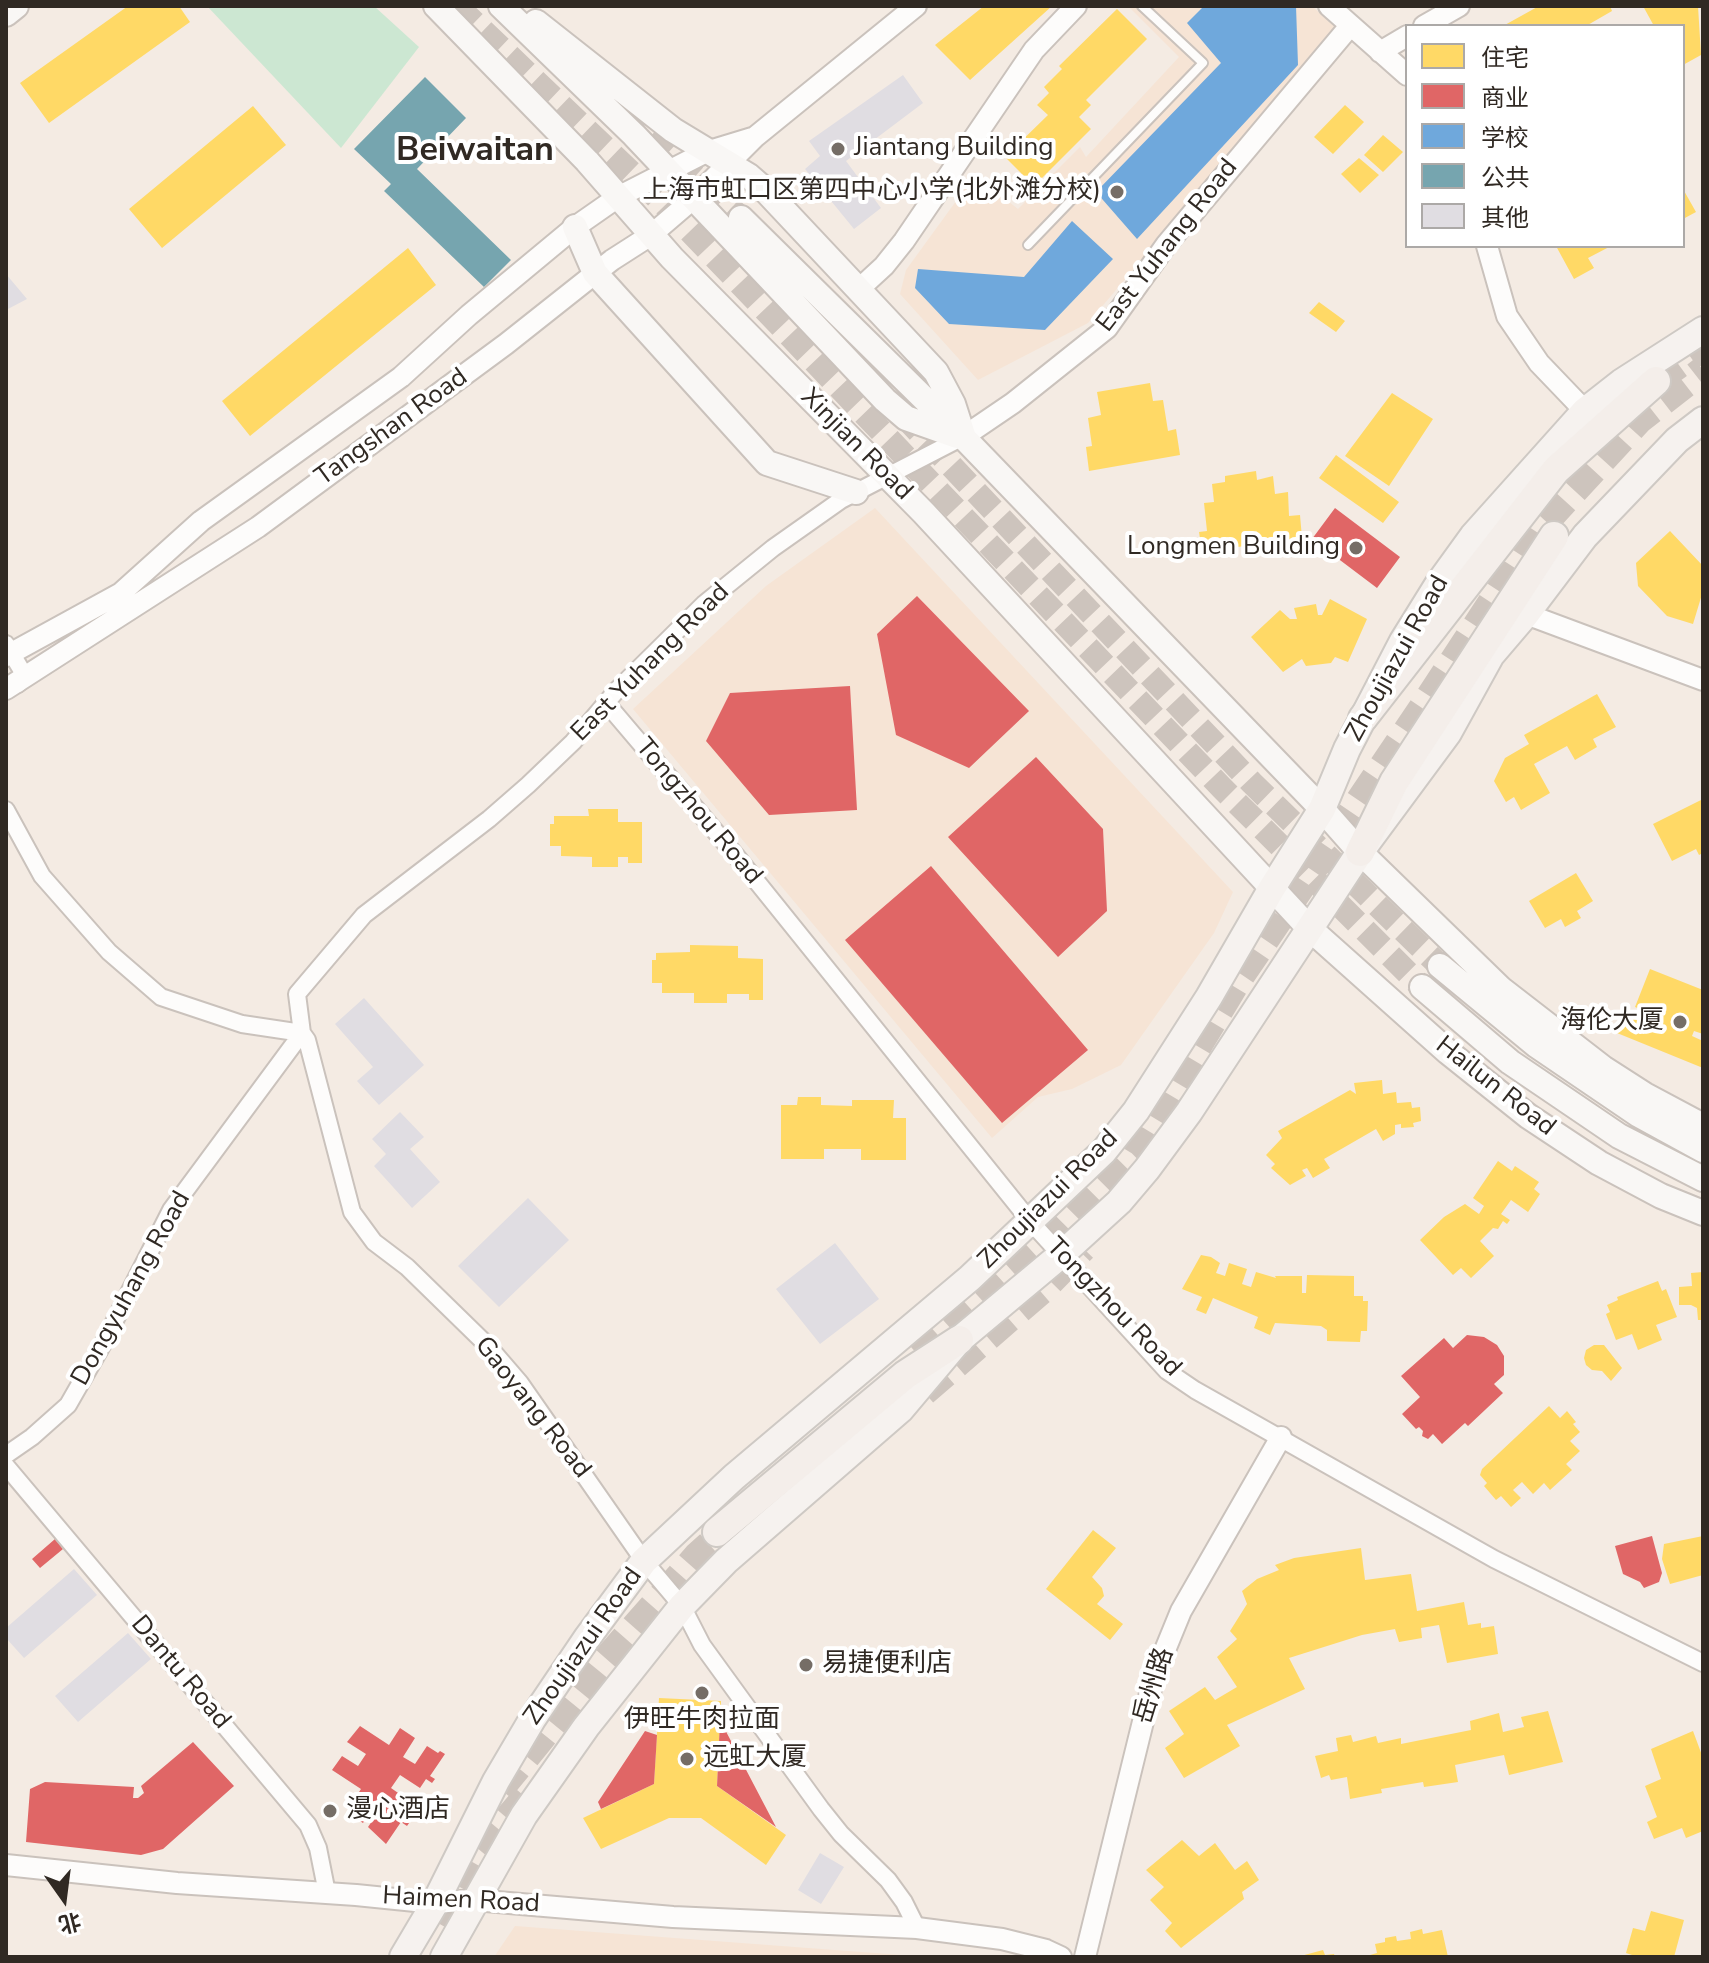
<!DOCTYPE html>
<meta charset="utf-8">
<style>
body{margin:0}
#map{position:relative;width:1709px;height:1963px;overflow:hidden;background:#f4ebe3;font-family:"Nunito Sans","Noto Sans SC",sans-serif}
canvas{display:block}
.frame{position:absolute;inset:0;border:8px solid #302923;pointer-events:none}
.legend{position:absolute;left:1405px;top:24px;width:280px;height:224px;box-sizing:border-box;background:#fff;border:2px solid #aca9a7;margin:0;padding:10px 14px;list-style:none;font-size:24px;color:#302923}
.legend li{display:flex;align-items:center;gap:16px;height:40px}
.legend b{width:40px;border:2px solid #aca9a7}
.north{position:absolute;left:24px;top:1859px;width:80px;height:80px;-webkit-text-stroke:6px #fff;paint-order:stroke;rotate:166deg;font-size:22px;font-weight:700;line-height:32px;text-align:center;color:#302923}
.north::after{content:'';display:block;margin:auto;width:28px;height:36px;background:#302923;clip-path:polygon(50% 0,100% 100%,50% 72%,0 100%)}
</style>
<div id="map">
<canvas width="1709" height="1963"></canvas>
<div class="frame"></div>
<ul class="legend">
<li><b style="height:22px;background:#ffd966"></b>住宅</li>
<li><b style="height:22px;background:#e06666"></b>商业</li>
<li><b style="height:22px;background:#6fa8dc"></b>学校</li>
<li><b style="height:22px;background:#76a5af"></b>公共</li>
<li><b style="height:22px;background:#e0dde2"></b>其他</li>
</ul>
<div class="north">北</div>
</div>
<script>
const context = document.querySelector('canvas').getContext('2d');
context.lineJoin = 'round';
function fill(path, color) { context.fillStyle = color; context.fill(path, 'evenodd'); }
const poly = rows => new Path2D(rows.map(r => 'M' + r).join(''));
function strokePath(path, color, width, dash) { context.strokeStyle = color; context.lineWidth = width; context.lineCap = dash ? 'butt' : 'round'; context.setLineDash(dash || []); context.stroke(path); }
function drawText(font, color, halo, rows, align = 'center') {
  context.font = font + ' "Nunito Sans","Noto Sans SC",sans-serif'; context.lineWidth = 8; context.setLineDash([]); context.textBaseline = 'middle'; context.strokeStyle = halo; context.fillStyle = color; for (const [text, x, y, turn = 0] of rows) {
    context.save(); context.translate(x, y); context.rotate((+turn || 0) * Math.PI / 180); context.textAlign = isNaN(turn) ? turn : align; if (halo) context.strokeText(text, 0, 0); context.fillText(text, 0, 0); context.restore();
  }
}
const built = poly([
 [1128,6,1312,6,1337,29,1088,323,978,380,900,294,906,270,975,175,1018,209,1080,147,1086,157,1179,57],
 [875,508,1233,892,1214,933,1121,1065,1072,1089,1038,1097,992,1138,633,709,766,586],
 [515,1926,928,1957,929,1957,494,1957]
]);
const green = poly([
 [207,6,374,6,419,47,341,148]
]);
const homes = poly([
 [128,6,179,6,190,22,49,123,20,83],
 [984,6,1052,6,970,80,935,45],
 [1539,6,1610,6,1612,11,1586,26,1503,26],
 [1643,6,1698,6,1701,55,1683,65,1683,26,1654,26],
 [1117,9,1147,39,1086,100,1091,105,1079,117,1091,129,1034,186,1005,157,1048,115,1037,105,1049,93,1044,87,1062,69,1059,66],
 [1345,105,1364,122,1333,154,1314,137],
 [253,106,286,145,162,248,129,209],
 [1383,135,1403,152,1383,172,1364,155],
 [1359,158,1379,175,1360,193,1341,174],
 [1683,189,1696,212,1683,219],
 [1556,246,1611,246,1588,258,1594,268,1574,279],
 [408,248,436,285,250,436,222,401],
 [1319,302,1345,321,1336,332,1309,313],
 [1150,383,1153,401,1163,400,1168,431,1176,429,1180,455,1089,471,1086,447,1092,446,1088,418,1101,415,1097,392],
 [1392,393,1433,419,1389,486,1345,456],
 [1336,455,1399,502,1383,523,1319,478],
 [1256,471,1257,480,1273,476,1275,494,1288,492,1289,516,1300,515,1302,538,1202,552,1199,532,1207,531,1204,503,1214,502,1212,484,1225,482,1225,476],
 [1670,531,1703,566,1703,591,1693,624,1667,616,1638,586,1636,563],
 [1330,599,1367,619,1348,662,1335,657,1331,663,1306,666,1302,659,1283,672,1251,637,1280,610,1290,619,1297,619,1294,608,1316,604,1318,615,1322,615],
 [1597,694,1616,727,1593,739,1597,747,1575,760,1567,746,1534,764,1550,793,1521,810,1514,797,1506,802,1494,781,1505,758,1529,744,1524,735],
 [1703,799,1703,853,1699,855,1696,849,1672,861,1653,824],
 [588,809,618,809,618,822,642,822,642,863,628,863,628,857,618,857,618,867,592,867,592,857,561,856,561,846,550,846,550,824,554,824,554,816,589,816],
 [1576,873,1593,901,1577,911,1581,918,1565,927,1561,919,1545,928,1529,901],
 [690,945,738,946,738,958,763,959,763,1000,749,1000,749,994,727,994,727,1003,694,1003,694,993,662,993,662,983,652,983,652,960,656,960,656,953,690,952],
 [1650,969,1703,990,1703,1034,1694,1031,1692,1036,1703,1041,1703,1068,1617,1033,1624,1015,1655,1027,1659,1016,1635,1007],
 [1382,1080,1383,1094,1396,1092,1397,1103,1411,1102,1412,1108,1420,1107,1421,1121,1413,1123,1414,1127,1401,1128,1401,1124,1395,1125,1395,1134,1383,1141,1376,1129,1324,1159,1330,1168,1313,1178,1307,1168,1302,1170,1306,1176,1290,1185,1271,1168,1275,1164,1266,1155,1282,1138,1278,1131,1350,1090,1356,1094,1354,1083],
 [798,1097,821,1097,821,1105,852,1106,852,1100,894,1100,893,1118,906,1118,906,1160,861,1160,861,1149,824,1149,824,1159,781,1159,781,1105,797,1105],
 [1498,1161,1512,1171,1515,1166,1539,1182,1534,1189,1540,1194,1528,1212,1511,1200,1501,1214,1510,1220,1507,1224,1503,1221,1498,1229,1493,1228,1480,1241,1494,1256,1471,1278,1461,1268,1453,1275,1420,1240,1444,1217,1465,1204,1479,1214,1484,1206,1473,1198],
 [1201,1255,1211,1257,1220,1263,1216,1273,1225,1276,1229,1263,1247,1269,1242,1284,1251,1287,1256,1272,1276,1278,1275,1276,1302,1276,1302,1293,1306,1293,1307,1275,1354,1276,1354,1296,1363,1296,1363,1301,1368,1301,1367,1331,1361,1331,1360,1342,1327,1341,1327,1330,1321,1326,1275,1323,1270,1335,1254,1328,1258,1317,1213,1298,1206,1314,1196,1310,1202,1297,1182,1289],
 [1703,1272,1703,1320,1698,1320,1697,1308,1691,1305,1679,1305,1679,1287,1692,1286,1691,1273],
 [1658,1281,1662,1291,1666,1289,1677,1317,1656,1325,1662,1340,1638,1350,1632,1334,1616,1340,1606,1314,1610,1312,1607,1305,1618,1300,1617,1297],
 [1594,1345,1604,1345,1622,1368,1611,1381,1602,1371,1592,1370,1586,1365,1584,1358,1586,1350],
 [1549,1406,1560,1418,1567,1411,1576,1422,1573,1424,1580,1432,1570,1441,1580,1451,1566,1464,1572,1470,1550,1490,1544,1483,1533,1494,1522,1482,1513,1490,1521,1498,1511,1507,1501,1496,1496,1500,1484,1486,1487,1483,1480,1475,1482,1469],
 [1093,1530,1116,1548,1092,1577,1102,1588,1104,1596,1097,1604,1123,1624,1110,1640,1046,1589],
 [1703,1536,1703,1575,1670,1584,1662,1559,1664,1544],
 [1361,1548,1365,1580,1411,1574,1417,1611,1464,1602,1468,1625,1481,1623,1481,1628,1494,1626,1498,1654,1447,1663,1439,1625,1421,1628,1422,1638,1399,1642,1395,1629,1362,1635,1289,1658,1305,1689,1227,1725,1240,1746,1184,1778,1165,1748,1184,1734,1169,1711,1205,1687,1215,1700,1237,1687,1217,1657,1237,1639,1230,1631,1247,1604,1242,1591,1257,1579,1279,1570,1275,1565,1294,1558],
 [659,1698,721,1701,717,1786,786,1835,766,1865,701,1818,669,1818,601,1849,583,1818,654,1784],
 [1548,1711,1563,1762,1509,1775,1504,1755,1455,1765,1458,1782,1424,1787,1423,1782,1381,1789,1382,1793,1350,1799,1347,1777,1331,1780,1329,1775,1321,1778,1315,1756,1338,1751,1336,1738,1351,1735,1353,1742,1376,1736,1378,1743,1401,1738,1401,1744,1471,1730,1470,1721,1499,1713,1503,1732,1524,1727,1521,1717],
 [1693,1731,1703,1758,1703,1831,1686,1838,1682,1828,1654,1839,1647,1822,1657,1817,1645,1786,1661,1779,1651,1749],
 [1182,1840,1199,1856,1215,1843,1235,1870,1247,1861,1259,1880,1242,1892,1244,1899,1181,1948,1165,1931,1172,1923,1150,1900,1164,1887,1146,1870],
 [1651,1911,1684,1920,1674,1957,1638,1957,1626,1953,1633,1928,1645,1931],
 [1422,1929,1423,1934,1442,1930,1448,1957,1363,1957,1377,1953,1375,1944,1385,1942,1385,1938,1396,1936,1397,1941,1411,1939,1410,1932],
 [1323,1950,1325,1955,1334,1954,1335,1957,1297,1957]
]);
const shops = poly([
 [1335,508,1400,557,1377,588,1312,539],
 [917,596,1029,711,969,768,896,735,877,634],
 [850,686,857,810,769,815,706,741,730,693],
 [1036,757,1103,829,1107,911,1058,957,948,837],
 [931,866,1088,1050,1002,1123,845,940],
 [1467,1335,1484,1337,1497,1345,1504,1356,1504,1375,1494,1384,1503,1393,1468,1426,1465,1423,1442,1444,1433,1434,1428,1439,1422,1436,1423,1431,1419,1427,1416,1429,1402,1414,1420,1397,1401,1376,1444,1338,1453,1348],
 [1652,1536,1662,1573,1659,1582,1644,1588,1640,1582,1623,1574,1615,1546],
 [55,1539,63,1549,40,1568,32,1559],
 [720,1720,776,1827,717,1786],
 [360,1726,389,1745,400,1728,415,1738,403,1757,415,1764,427,1746,438,1753,440,1751,445,1754,430,1776,435,1779,432,1783,426,1779,420,1788,400,1775,391,1788,414,1804,408,1812,414,1816,407,1826,401,1822,386,1844,368,1827,381,1808,375,1804,363,1823,354,1817,357,1812,349,1807,361,1789,332,1770,342,1756,358,1766,366,1754,347,1742],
 [645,1731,657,1735,654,1784,601,1809,598,1802],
 [193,1742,234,1786,163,1849,141,1855,26,1842,30,1789,45,1782,134,1787,133,1798,138,1798,144,1793,141,1786]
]);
const schools = poly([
 [1204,6,1296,6,1298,65,1137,239,1096,192,1221,63,1187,23],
 [1072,221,1113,259,1045,330,949,324,915,288,918,269,1024,277]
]);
const public = poly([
 [425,77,466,118,417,169,511,260,484,287,384,191,391,184,354,149]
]);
const building = poly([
 [903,75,923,103,846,161,881,208,854,229,805,169,820,156,809,141],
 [6,274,27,299,6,310],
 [364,998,424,1065,379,1105,357,1081,373,1067,335,1024],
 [400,1112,424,1137,410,1149,440,1182,412,1208,374,1166,386,1154,372,1139],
 [528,1198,569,1240,499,1307,458,1266],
 [835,1243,879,1299,820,1344,776,1289],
 [74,1569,97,1595,24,1658,6,1638,6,1628],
 [128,1633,151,1659,78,1722,55,1696],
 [820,1853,844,1867,821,1904,798,1890]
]);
const secondaryTunnel = poly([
 [457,6,665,205,1222,788,1422,987],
 [624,112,741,218],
 [902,414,1252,783,1440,966]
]);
const trunkTunnel = poly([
 [1656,381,1703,347],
 [919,1356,1044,1243,1133,1154,1236,983,1423,707,1541,527,1639,420,1703,370],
 [924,1392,1042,1290,1083,1248],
 [500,1789,602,1664,697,1556,737,1520],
 [438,1923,476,1856,531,1791]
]);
const service = poly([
 [1028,245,1203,63,1142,6]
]);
const minor = poly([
 [6,644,25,676,18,684],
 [607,704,737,857,1030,1221,1167,1371,1195,1390,1494,1559,1703,1663],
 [6,810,42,876,109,952,161,997,242,1024,302,1033],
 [6,1455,32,1437,68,1405,104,1342,171,1210,302,1033],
 [6,1466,308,1825,318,1848,327,1893],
 [917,1928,904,1902,888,1880,841,1834,821,1809,702,1645,682,1606,644,1561,520,1383,489,1347,407,1267,374,1242,352,1212,307,1040,302,1033,297,994,364,915,489,819,528,785,573,742,617,690,704,604,773,548,841,500,963,437]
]);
const tertiary = poly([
 [1329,6,1407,75],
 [1424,26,1459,6],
 [1380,52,1407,36],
 [1487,246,1507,316,1539,363,1585,411],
 [859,289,884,266,904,241,1034,50,1076,6],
 [963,437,1013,403,1107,328,1166,245,1350,26],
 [1526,614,1703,680],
 [6,656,121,593,201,521,401,377,469,315,575,227,618,197,706,152,752,138],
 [6,689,258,527,506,344,612,260,651,235,693,199,755,137,916,6],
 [6,1865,177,1883,356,1895,435,1903,474,1900,673,1917,917,1928,1002,1939,1046,1950,1061,1957],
 [1085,1957,1154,1677,1181,1611,1281,1437]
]);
const secondary = poly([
 [436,6,587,161,672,258,924,513,1309,928,1448,1052,1528,1116,1599,1163,1661,1196,1703,1213],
 [501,6,634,135,885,400,906,418,957,436],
 [6,14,16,6],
 [536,22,673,130,749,176,764,189,936,372,953,404,963,435],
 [741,218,963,437,1322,809,1360,852,1501,989,1603,1068,1645,1095,1703,1126],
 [575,227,595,273,767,463,856,492],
 [1440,966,1536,1045,1639,1115,1703,1150],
 [1422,987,1510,1062,1619,1136,1703,1179]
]);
const primary = poly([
 [403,1957,435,1903,496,1781,533,1718,587,1638,644,1561,734,1477,970,1278,1104,1151,1136,1111,1209,997,1272,888,1322,809,1347,749,1403,641,1439,583,1473,536,1585,411,1622,382,1703,330],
 [444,1957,524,1815,586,1727,682,1606,726,1561,900,1410,959,1340,1062,1254,1119,1202,1147,1169,1189,1112,1360,852,1448,733,1491,655,1526,614,1585,536,1677,440,1703,420]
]);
const trunk = poly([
 [1363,718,1556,470,1656,381],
 [1360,852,1394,782,1554,536],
 [717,1532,905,1375,959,1340]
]);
const markers = [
 [838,149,8,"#756d66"],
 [1117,192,8,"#756d66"],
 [1356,548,8,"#756d66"],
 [1680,1022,8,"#756d66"],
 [806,1665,8,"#756d66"],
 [702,1693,8,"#756d66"],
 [687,1759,8,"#756d66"],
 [330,1811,8,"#756d66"]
];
const poiNames = [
 ["Jiantang Building",854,149],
 ["上海市虹口区第四中心小学(北外滩分校)",1101,192,"right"],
 ["Longmen Building",1340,548,"right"],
 ["海伦大厦",1664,1022,"right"],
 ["易捷便利店",822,1665],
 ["伊旺牛肉拉面",702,1721,"center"],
 ["远虹大厦",703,1759],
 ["漫心酒店",346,1811]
];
const streetNames = [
 ["East Yuhang Road",1168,246,-52],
 ["Tangshan Road",392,428,-36],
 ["Xinjian Road",856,445,45],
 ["Zhoujiazui Road",1398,659,-61],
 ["East Yuhang Road",651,663,-45],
 ["Tongzhou Road",698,812,50],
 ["Hailun Road",1495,1087,38],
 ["Zhoujiazui Road",1049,1200,-45],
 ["Dongyuhang Road",132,1289,-61],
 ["Tongzhou Road",1113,1308,46],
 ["Gaoyang Road",532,1408,52],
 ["Zhoujiazui Road",584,1647,-55],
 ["Dantu Road",180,1673,50],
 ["岳州路",1155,1686,-73],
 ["Haimen Road",461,1901,3]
];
const districtNames = [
 ["Beiwaitan",475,152]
];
fill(built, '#f6e4d5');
fill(green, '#cce7d2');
fill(homes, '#ffd966');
fill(shops, '#e06666');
fill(schools, '#6fa8dc');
fill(public, '#76a5af');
fill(building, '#e0dde2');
strokePath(secondaryTunnel, '#cdc4bd', 24, [24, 12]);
strokePath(trunkTunnel, '#cdc4bd', 28, [28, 14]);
strokePath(service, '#cac2bc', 12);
strokePath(minor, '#cac2bc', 20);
strokePath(tertiary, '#cac2bc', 24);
strokePath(secondary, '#cac2bc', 28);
strokePath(primary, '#cec9c4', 30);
strokePath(trunk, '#cec9c4', 32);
strokePath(service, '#fdfcfb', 8);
strokePath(minor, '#fdfcfb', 16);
strokePath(tertiary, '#fdfcfb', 20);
strokePath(secondary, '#f9f7f5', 24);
strokePath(primary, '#f6f2ef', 26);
strokePath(trunk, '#f4eeea', 28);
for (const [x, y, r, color] of markers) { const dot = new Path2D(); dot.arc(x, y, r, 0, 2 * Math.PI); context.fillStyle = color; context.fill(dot); strokePath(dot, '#fff', 3); }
drawText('26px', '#302923', '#fff', poiNames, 'left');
drawText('26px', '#302923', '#fff', streetNames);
drawText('bold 34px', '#302923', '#fff', districtNames);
</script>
